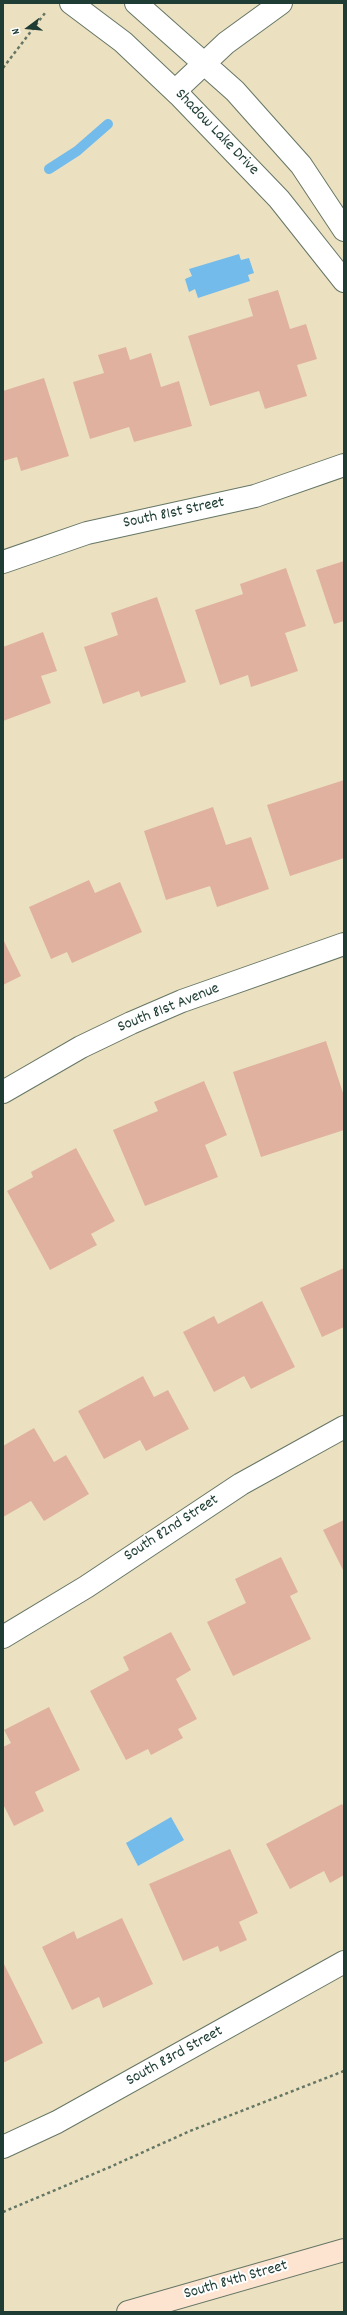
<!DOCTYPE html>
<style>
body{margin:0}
#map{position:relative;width:347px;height:2315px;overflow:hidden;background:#ebe1c0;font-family:Dekko,sans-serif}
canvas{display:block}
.frame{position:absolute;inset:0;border:4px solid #1f3d34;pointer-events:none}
.north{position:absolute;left:8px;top:8px;width:40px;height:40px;-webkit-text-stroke:3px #fff;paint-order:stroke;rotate:254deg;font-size:11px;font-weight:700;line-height:16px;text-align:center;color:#1f3d34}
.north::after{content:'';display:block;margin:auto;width:14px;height:18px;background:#1f3d34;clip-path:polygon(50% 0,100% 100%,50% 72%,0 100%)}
</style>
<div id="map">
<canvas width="347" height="2315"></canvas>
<div class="frame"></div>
<div class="north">N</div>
</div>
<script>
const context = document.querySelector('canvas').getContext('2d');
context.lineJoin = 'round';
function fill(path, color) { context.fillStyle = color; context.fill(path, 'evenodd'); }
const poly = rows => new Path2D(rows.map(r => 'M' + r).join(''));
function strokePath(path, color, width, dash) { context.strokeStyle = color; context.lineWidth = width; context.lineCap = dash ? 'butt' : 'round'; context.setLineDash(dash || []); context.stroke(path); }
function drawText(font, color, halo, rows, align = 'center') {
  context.font = font + ' Dekko,sans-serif'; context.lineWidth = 4; context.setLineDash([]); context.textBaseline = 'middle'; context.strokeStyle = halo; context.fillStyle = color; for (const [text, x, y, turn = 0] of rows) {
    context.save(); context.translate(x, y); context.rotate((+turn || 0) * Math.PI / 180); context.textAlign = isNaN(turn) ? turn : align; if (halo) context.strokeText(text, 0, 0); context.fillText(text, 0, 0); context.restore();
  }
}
const water = poly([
 [239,254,241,260,249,258,254,273,248,275,250,281,198,298,195,289,189,292,185,279,192,276,189,269],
 [171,1817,184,1840,138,1866,126,1843]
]);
const stream = poly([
 [49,169,77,151,108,124]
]);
const building = poly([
 [278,290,290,329,306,324,317,359,297,365,307,396,265,409,259,391,210,406,188,336,253,316,248,299],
 [126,347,130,360,151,353,161,387,179,381,192,426,134,442,129,427,90,439,73,382,104,373,98,355],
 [44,378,69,456,21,471,17,457,3,461,3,391],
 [344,561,344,621,334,624,316,570],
 [286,568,306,626,285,633,298,671,251,687,248,675,220,685,195,610,243,594,240,584],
 [157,597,186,682,141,697,139,691,103,704,84,647,118,635,111,613],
 [43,632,57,671,41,676,51,703,3,721,3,647],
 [344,780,344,858,290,876,267,805],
 [213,807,226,845,251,837,269,889,217,907,210,886,166,900,144,831],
 [89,880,95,893,120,882,142,932,72,963,67,952,51,959,29,907],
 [3,939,21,976,3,985],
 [326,1041,344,1096,344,1130,261,1157,233,1072],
 [204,1081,227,1135,205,1145,218,1177,145,1206,113,1130,158,1111,154,1102],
 [76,1148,115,1221,91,1234,97,1245,50,1270,7,1191,33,1177,31,1172],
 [344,1268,344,1327,322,1337,300,1288],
 [262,1301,295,1367,251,1389,244,1376,214,1392,183,1332,214,1316,218,1324],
 [143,1376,154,1397,168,1390,189,1429,146,1451,140,1440,104,1459,78,1411],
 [34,1428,54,1462,66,1455,89,1494,44,1521,31,1501,3,1517,3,1446],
 [344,1520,344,1572,323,1530],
 [281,1557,298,1592,290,1596,311,1639,233,1676,207,1622,246,1603,235,1579],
 [171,1632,191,1670,176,1679,197,1719,178,1729,183,1738,151,1755,148,1749,126,1760,90,1691,129,1670,123,1657],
 [49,1707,80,1770,35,1792,44,1811,14,1826,3,1804,3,1747,11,1743,4,1730],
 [342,1804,344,1807,344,1875,330,1883,324,1871,290,1889,266,1844],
 [230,1849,258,1913,239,1922,247,1940,220,1952,218,1946,183,1961,149,1884],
 [122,1918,153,1984,103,2008,99,1997,72,2010,42,1947,74,1931,77,1939],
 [3,1962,43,2043,3,2063]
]);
const path = poly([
 [3,68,45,13],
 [3,2212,110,2167,190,2131,344,2071]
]);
const street = poly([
 [71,3,123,42,179,95,279,199,344,281],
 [136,3,235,91,259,118,301,165,344,230],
 [175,91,226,43,281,3],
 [3,562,87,533,255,496,344,465],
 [3,1092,81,1047,131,1023,182,1001,344,944],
 [3,1637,86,1587,241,1484,344,1427],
 [3,2147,57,2122,344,1962]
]);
const secondary = poly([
 [128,2312,344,2250]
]);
const streetNames = [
 ["Shadow Lake Drive",216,133,46],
 ["South 81st Street",174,514,-12],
 ["South 81st Avenue",169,1009,-22],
 ["South 82nd Street",172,1529,-33],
 ["South 83rd Street",175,2057,-29],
 ["South 84th Street",236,2281,-16]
];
fill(water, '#73bbeb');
strokePath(stream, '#73bbeb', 10);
fill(building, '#e0b19f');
strokePath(street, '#667665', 24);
strokePath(secondary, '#667665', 24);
strokePath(path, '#667665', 2.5, [3, 3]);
strokePath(street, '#fff', 22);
strokePath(secondary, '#fde4d1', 22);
drawText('16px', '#1f3d34', '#fff', streetNames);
</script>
